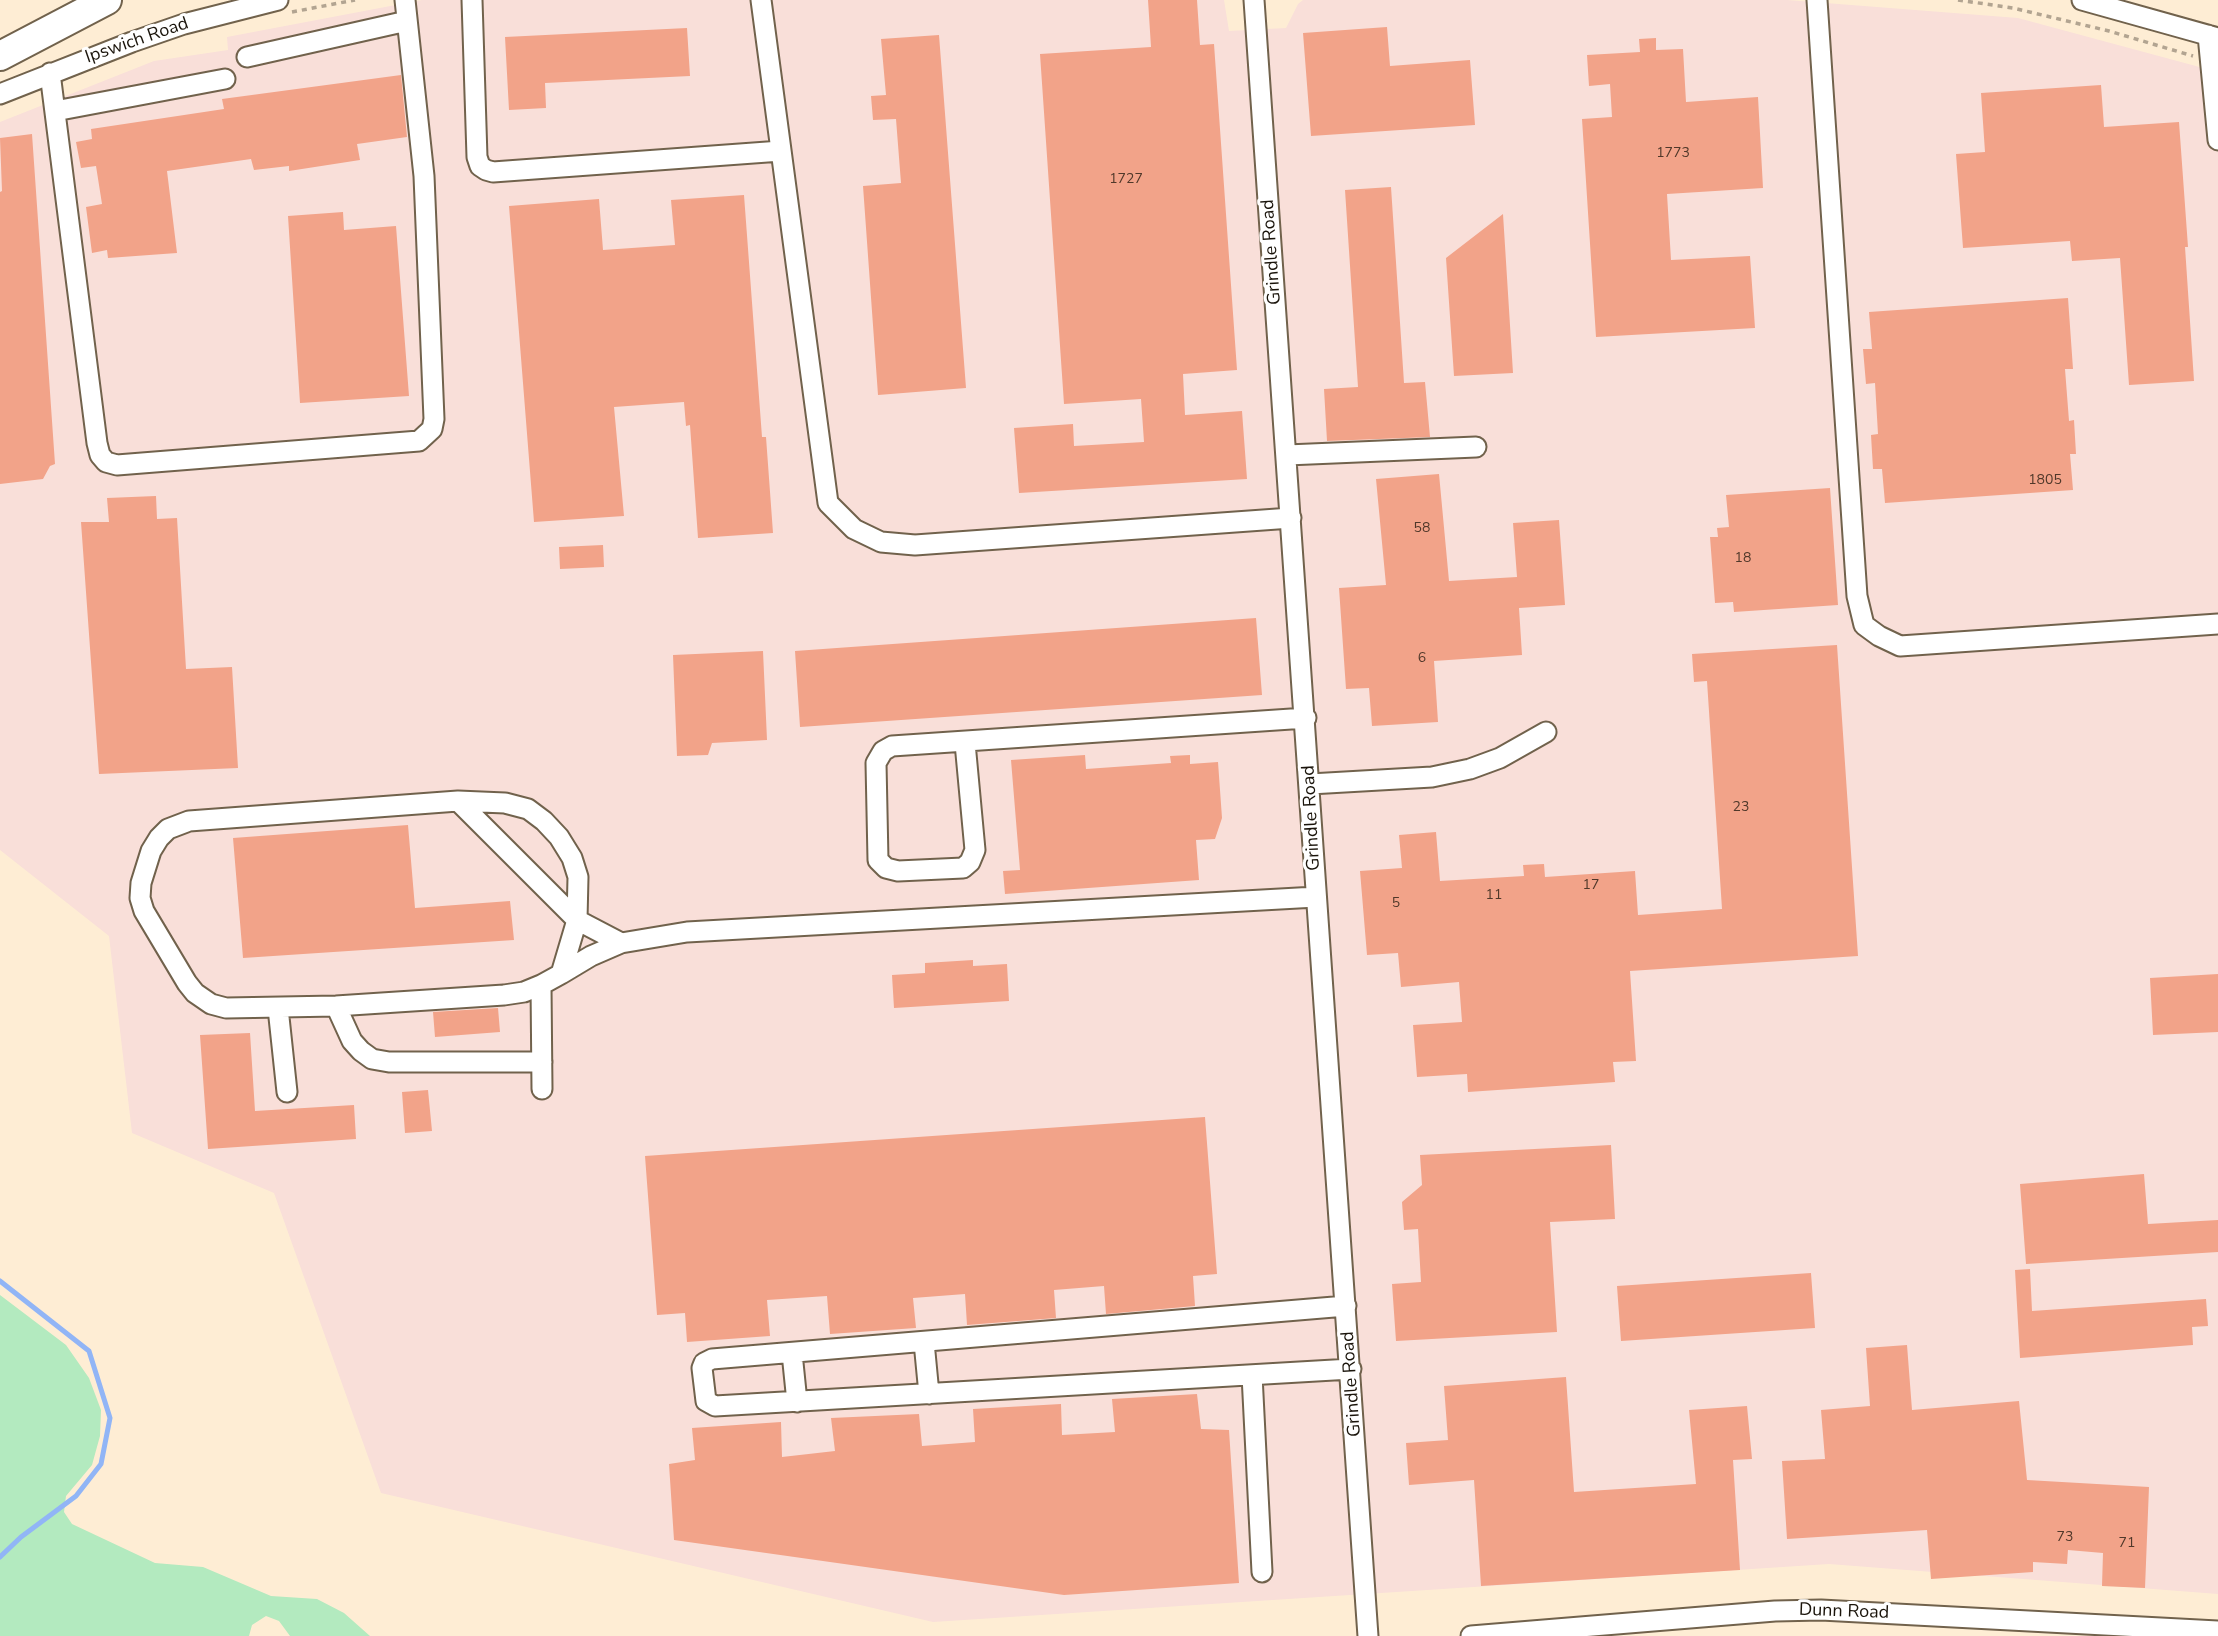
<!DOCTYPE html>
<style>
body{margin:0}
canvas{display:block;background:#feedd4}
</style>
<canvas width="2218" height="1636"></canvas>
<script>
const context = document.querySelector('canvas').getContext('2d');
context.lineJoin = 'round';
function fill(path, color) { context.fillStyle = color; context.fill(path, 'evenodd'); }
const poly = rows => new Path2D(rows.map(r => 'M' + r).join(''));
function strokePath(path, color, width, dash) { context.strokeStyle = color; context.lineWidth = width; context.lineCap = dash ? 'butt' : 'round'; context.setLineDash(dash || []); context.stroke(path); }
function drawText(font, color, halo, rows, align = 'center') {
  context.font = font + ' "Nunito Sans",sans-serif'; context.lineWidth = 6; context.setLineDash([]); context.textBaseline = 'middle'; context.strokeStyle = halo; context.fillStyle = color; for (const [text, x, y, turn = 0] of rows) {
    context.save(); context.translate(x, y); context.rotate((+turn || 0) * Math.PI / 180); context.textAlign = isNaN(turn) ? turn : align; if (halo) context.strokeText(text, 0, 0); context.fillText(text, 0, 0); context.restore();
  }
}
const industrial = poly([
 [422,0,1224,0,1229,31,1286,28,1298,4,1303,0,1787,0,2018,18,2218,72,2218,1594,1829,1564,933,1622,381,1493,274,1193,132,1133,109,936,0,850,0,122,154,61,228,50,227,37]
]);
const green = poly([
 [0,1295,66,1345,89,1378,101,1410,100,1436,92,1465,66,1496,64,1512,72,1524,155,1563,203,1567,271,1596,317,1599,344,1613,370,1636,290,1636,279,1621,266,1616,252,1625,249,1636,0,1636]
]);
const stream = poly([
 [0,1281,89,1351,110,1418,101,1464,76,1496,21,1537,0,1557]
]);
const building = poly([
 [1148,0,1197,0,1200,45,1214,44,1237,370,1183,374,1185,415,1242,411,1247,479,1019,493,1014,428,1073,424,1074,446,1144,442,1141,399,1064,404,1040,54,1151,47],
 [1387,27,1390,66,1470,60,1475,125,1311,136,1303,33],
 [687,28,690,76,545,83,546,108,509,110,505,37],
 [939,35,966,388,878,395,863,186,901,183,896,119,873,120,871,96,886,95,881,39],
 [1656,38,1656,50,1683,49,1686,102,1758,97,1763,188,1667,194,1671,260,1750,256,1755,328,1596,337,1582,119,1612,117,1610,84,1589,86,1587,55,1640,52,1639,39],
 [401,75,407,137,357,144,360,160,289,171,289,166,254,170,251,159,167,171,177,253,108,258,107,250,92,253,86,207,102,204,96,166,81,168,76,142,92,139,91,129,224,109,222,99],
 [2101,85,2104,127,2179,122,2188,247,2185,247,2194,381,2129,385,2120,258,2072,261,2070,241,1963,248,1956,154,1985,152,1981,93],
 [32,134,55,464,50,466,43,479,0,484,0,192,2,191,0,138],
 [1391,187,1404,383,1425,382,1430,437,1327,441,1324,389,1358,387,1345,190],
 [744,195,762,437,766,437,773,533,698,538,690,425,686,426,684,402,614,407,624,516,534,522,509,206,599,199,603,250,675,245,671,200],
 [343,212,344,230,396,226,409,396,300,403,288,216],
 [1503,214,1513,373,1454,376,1446,258],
 [2068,298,2073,369,2065,369,2069,421,2074,420,2076,454,2070,454,2073,490,1885,503,1882,469,1873,469,1871,435,1878,434,1875,383,1866,384,1863,349,1872,349,1869,312],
 [1439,474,1449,581,1517,577,1513,523,1559,520,1565,605,1519,608,1522,655,1434,661,1438,722,1372,726,1369,688,1346,689,1339,588,1386,585,1376,479],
 [1830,488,1838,605,1734,612,1733,602,1715,603,1710,537,1718,537,1717,528,1729,527,1726,495],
 [156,496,157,519,177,518,186,669,232,667,238,768,99,774,81,522,109,522,107,498],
 [603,545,604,567,560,569,559,547],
 [1256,618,1262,695,800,727,795,651],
 [1837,645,1858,956,1630,971,1636,1061,1613,1062,1615,1082,1468,1092,1467,1074,1417,1077,1413,1025,1462,1022,1459,982,1401,987,1398,953,1367,955,1360,871,1402,868,1399,835,1436,832,1440,881,1524,876,1523,865,1544,864,1545,877,1635,871,1638,915,1722,909,1707,681,1694,682,1692,654],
 [763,651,767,740,712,743,708,755,677,756,673,655],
 [1085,755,1086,769,1171,763,1170,756,1190,755,1190,764,1218,762,1222,818,1215,839,1196,840,1199,880,1005,894,1003,871,1020,870,1011,760],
 [408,825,415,908,510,901,514,940,243,958,233,838],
 [973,960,973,966,1007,964,1009,1001,894,1008,892,975,925,973,925,963],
 [2218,974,2218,1032,2153,1035,2150,978],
 [498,1008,500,1032,435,1037,433,1012],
 [250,1033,255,1111,354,1105,356,1139,208,1149,200,1035],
 [428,1090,432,1131,405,1133,402,1092],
 [1205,1117,1217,1274,1193,1276,1195,1306,1106,1314,1104,1286,1054,1290,1056,1318,967,1325,965,1294,913,1298,916,1328,830,1334,827,1296,767,1300,770,1336,687,1342,685,1313,657,1315,645,1156],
 [1611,1145,1615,1219,1550,1222,1557,1332,1396,1341,1392,1284,1421,1282,1418,1229,1404,1230,1402,1202,1422,1185,1420,1155],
 [2144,1174,2148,1224,2218,1220,2218,1252,2026,1264,2020,1184],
 [2030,1269,2032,1311,2206,1299,2208,1326,2192,1327,2193,1345,2020,1358,2015,1270],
 [1811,1273,1815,1328,1621,1341,1617,1286],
 [1907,1345,1912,1410,2019,1401,2027,1480,2149,1487,2145,1588,2102,1586,2103,1553,2068,1550,2067,1564,2033,1562,2033,1572,1931,1579,1927,1530,1787,1539,1782,1461,1825,1459,1821,1410,1870,1406,1866,1348],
 [1566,1377,1574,1492,1696,1484,1689,1410,1747,1406,1752,1459,1733,1460,1740,1570,1481,1586,1474,1480,1409,1485,1406,1443,1448,1440,1444,1386],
 [1197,1394,1201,1429,1229,1430,1239,1583,1064,1595,674,1540,669,1464,695,1460,692,1428,781,1422,782,1457,835,1451,831,1418,919,1414,922,1446,975,1442,973,1409,1061,1404,1062,1435,1115,1432,1112,1399]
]);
const path = poly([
 [1958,0,2013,8,2109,31,2193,56],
 [292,12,355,0]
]);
const minor = poly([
 [472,0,477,157,480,166,486,170,493,172,781,151],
 [761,0,828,503,854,529,881,542,915,545,1291,518],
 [1254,0,1368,1636],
 [1817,0,1857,596,1864,625,1879,636,1900,646,2218,624],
 [2082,0,2218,38],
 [2208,35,2218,140],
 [247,57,407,21],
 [50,73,97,443,100,455,106,462,117,465,419,441,432,429,434,419,424,176,405,0],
 [0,94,132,42,184,24,278,0],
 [55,111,225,79],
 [1287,455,1476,447],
 [965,743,975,850,970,862,963,868,898,871,886,868,878,860,876,763,883,751,892,746,1306,718],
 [1310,784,1432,777,1470,769,1500,758,1546,732],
 [458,801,577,920,621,943],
 [561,974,577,920,578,877,572,858,559,837,544,821,528,809,505,803,458,801,189,821,168,829,159,838,151,851,141,883,140,898,144,911,187,983,195,993,211,1004,226,1008,336,1006,504,995,524,992,541,985,561,974,591,956,621,943,687,932,1316,897],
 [541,985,542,1089],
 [336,1006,352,1041,361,1051,372,1059,389,1062,542,1062],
 [278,1008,287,1092],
 [1346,1306,712,1359,704,1363,702,1368,706,1401,715,1406,1351,1369],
 [924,1342,929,1394],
 [792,1353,797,1402],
 [1252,1375,1262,1572],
 [1471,1636,1775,1611,1821,1610,2218,1631]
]);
const highway = poly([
 [0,56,107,0]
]);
const numberNames = [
 ["1773",1673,154],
 ["1727",1126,180],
 ["1805",2045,481],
 ["58",1422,529],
 ["18",1743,559],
 ["6",1422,659],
 ["23",1741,808],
 ["17",1591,886],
 ["11",1494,896],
 ["5",1396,904],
 ["73",2065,1538],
 ["71",2127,1544]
];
const streetNames = [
 ["Ipswich Road",137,41,-19],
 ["Grindle Road",1272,252,-94],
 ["Grindle Road",1312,818,-93],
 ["Grindle Road",1352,1384,-94],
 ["Dunn Road",1844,1612,2]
];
fill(industrial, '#f9dfd9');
fill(green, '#b3eabf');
strokePath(stream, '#91b5f6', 5);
fill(building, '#f2a389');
strokePath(minor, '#71624c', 23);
strokePath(highway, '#71624c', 32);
strokePath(path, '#b2a491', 3.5, [5, 5]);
strokePath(minor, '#fff', 19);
strokePath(highway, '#fff', 28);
drawText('14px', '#50382a', null, numberNames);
drawText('18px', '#1a140b', '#fff', streetNames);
</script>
